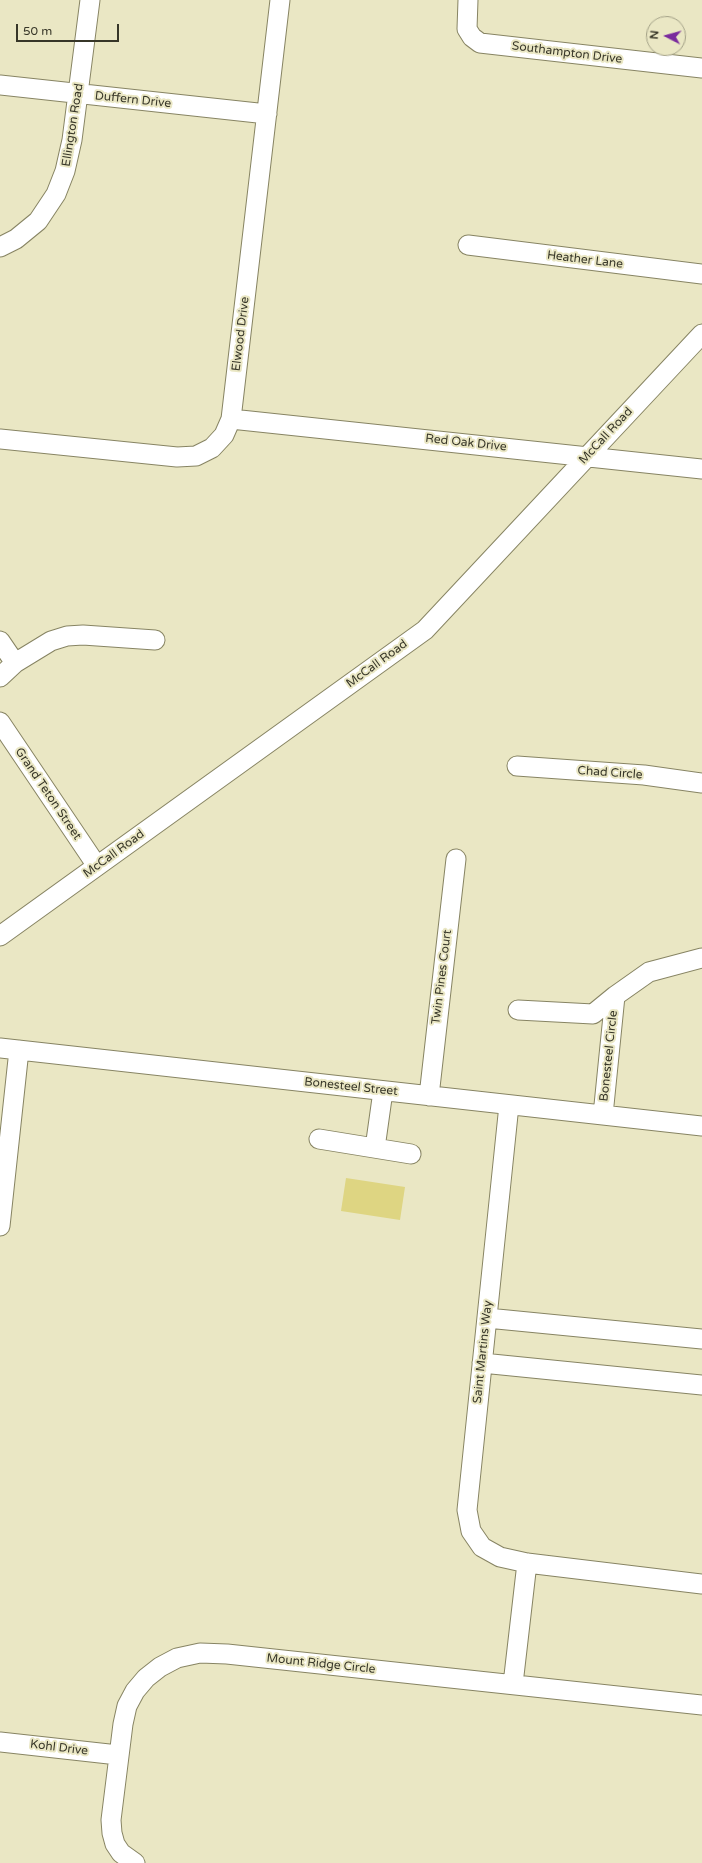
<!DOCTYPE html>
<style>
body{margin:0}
#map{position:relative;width:702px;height:1863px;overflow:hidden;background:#eae7c4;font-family:"Varela Round",sans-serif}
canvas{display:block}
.north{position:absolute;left:646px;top:16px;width:40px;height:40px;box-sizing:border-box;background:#eae7c4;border:1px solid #a2a086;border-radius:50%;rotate:276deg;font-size:11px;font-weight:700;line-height:16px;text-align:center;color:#373628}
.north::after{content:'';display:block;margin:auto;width:14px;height:18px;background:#7a2b9d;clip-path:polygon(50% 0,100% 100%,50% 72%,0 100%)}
.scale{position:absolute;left:16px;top:24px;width:103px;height:18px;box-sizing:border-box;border:2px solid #373628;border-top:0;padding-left:5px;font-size:12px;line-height:14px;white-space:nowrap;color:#373628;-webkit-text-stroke:3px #eae7c4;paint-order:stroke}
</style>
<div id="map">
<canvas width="702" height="1863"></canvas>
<div class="north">N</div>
<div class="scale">50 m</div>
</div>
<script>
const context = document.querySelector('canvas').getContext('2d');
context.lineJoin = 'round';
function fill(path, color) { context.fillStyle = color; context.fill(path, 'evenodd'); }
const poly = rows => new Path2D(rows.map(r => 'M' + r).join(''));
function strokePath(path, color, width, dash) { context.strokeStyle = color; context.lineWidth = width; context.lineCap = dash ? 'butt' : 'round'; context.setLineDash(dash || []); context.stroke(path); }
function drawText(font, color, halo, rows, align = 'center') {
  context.font = font + ' "Varela Round",sans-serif'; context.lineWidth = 4; context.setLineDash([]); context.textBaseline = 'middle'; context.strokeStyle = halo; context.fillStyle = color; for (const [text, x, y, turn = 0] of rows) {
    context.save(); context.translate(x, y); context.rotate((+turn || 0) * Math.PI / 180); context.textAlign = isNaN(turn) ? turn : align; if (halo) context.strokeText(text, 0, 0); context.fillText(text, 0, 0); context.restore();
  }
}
const green = poly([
 [346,1178,405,1187,400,1220,341,1211]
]);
const minor = poly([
 [468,0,467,29,472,37,480,43,702,68],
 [0,85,267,114],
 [468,245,702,274],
 [0,247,16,239,38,221,56,194,65,171,72,140,90,0],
 [231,419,702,469],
 [0,439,177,457,196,456,212,448,224,435,231,419,280,0],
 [0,641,15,663],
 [0,677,15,663,51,641,67,636,83,635,155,640],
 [0,722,97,866],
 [517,766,644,775,702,783],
 [0,936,425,630,702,334],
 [518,1010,593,1014,615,996,649,972,702,958],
 [0,1048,702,1126],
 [429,1096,456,859],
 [509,1105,467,1510,471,1531,482,1547,500,1557,527,1563,702,1584],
 [603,1115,615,996],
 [319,1139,411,1154],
 [375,1148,383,1091],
 [0,1226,19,1050],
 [487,1318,702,1339],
 [482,1363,702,1385],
 [513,1684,527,1563],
 [0,1742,118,1755],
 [135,1863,121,1853,115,1844,112,1833,111,1820,123,1724,127,1706,135,1691,146,1678,160,1667,177,1658,200,1653,227,1654,702,1705]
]);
const streetNames = [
 ["Southampton Drive",567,53,7],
 ["Duffern Drive",133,100,6],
 ["Ellington Road",73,125,-81],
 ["Heather Lane",585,260,7],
 ["Elwood Drive",241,334,-83],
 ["McCall Road",606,436,-47],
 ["Red Oak Drive",466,443,6],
 ["McCall Road",377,664,-36],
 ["Chad Circle",610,773,4],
 ["Grand Teton Street",48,794,56],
 ["McCall Road",114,854,-36],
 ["Twin Pines Court",442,977,-83],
 ["Bonesteel Circle",609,1056,-84],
 ["Bonesteel Street",351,1087,6],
 ["Saint Martins Way",483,1352,-84],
 ["Mount Ridge Circle",321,1664,6],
 ["Kohl Drive",59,1748,7]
];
fill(green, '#ded582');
strokePath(minor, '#878463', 21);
strokePath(minor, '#fff', 19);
drawText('12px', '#373628', '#eae7c4', streetNames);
</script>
